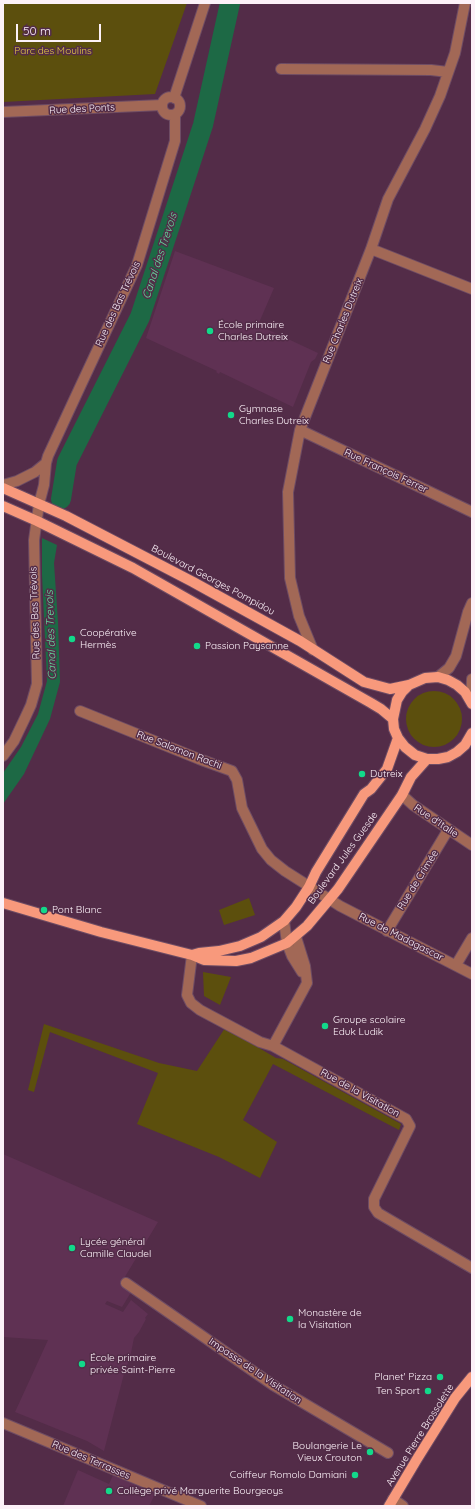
<!DOCTYPE html>
<meta charset="utf-8">
<style>
body{margin:0}
#map{position:relative;width:475px;height:1509px;overflow:hidden;background:#532c48;font-family:Quicksand,sans-serif}
canvas{display:block}
.frame{position:absolute;inset:0;border:4px solid #fcf1f8;pointer-events:none}
.scale{position:absolute;left:16px;top:24px;width:85px;height:18px;box-sizing:border-box;border:2px solid #fcf1f8;border-top:0;padding-left:5px;font-size:12px;line-height:14px;white-space:nowrap;color:#fcf1f8;-webkit-text-stroke:3px #532c48;paint-order:stroke}
</style>
<div id="map">
<canvas width="475" height="1509"></canvas>
<div class="frame"></div>
<div class="scale">50 m</div>
</div>
<script>
const context = document.querySelector('canvas').getContext('2d');
context.lineJoin = 'round';
function fill(path, color) { context.fillStyle = color; context.fill(path, 'evenodd'); }
const poly = rows => new Path2D(rows.map(r => 'M' + r).join(''));
function strokePath(path, color, width, dash) { context.strokeStyle = color; context.lineWidth = width; context.lineCap = dash ? 'butt' : 'round'; context.setLineDash(dash || []); context.stroke(path); }
function drawText(font, color, halo, rows, align = 'center') {
  context.font = font + ' Quicksand,sans-serif'; context.lineWidth = 3; context.setLineDash([]); context.textBaseline = 'middle'; context.strokeStyle = halo; context.fillStyle = color; for (const [text, x, y, turn = 0] of rows) {
    context.save(); context.translate(x, y); context.rotate((+turn || 0) * Math.PI / 180); context.textAlign = isNaN(turn) ? turn : align; if (halo) context.strokeText(text, 0, 0); context.fillText(text, 0, 0); context.restore();
  }
}
const built = poly([
 [175,251,274,288,258,325,318,353,315,359,311,362,293,407,220,372,219,374,216,372,217,371,146,338],
 [3,1154,158,1222,126,1275,122,1283,133,1289,122,1307,107,1301,105,1304,123,1312,131,1300,148,1314,145,1318,146,1319,139,1332,134,1338,130,1358,125,1370,104,1451,87,1441,15,1412,48,1340,3,1337],
 [78,1470,109,1484,113,1475,155,1494,149,1506,63,1506]
]);
const green = poly([
 [3,3,187,3,155,94,3,102],
 '406 719a28 28 0 1 1 56 0a28 28 0 1 1-56 0Z',
 [249,898,255,915,224,925,219,910],
 [203,972,231,977,220,1005,204,996],
 [44,1024,159,1063,197,1071,225,1028,276,1058,283,1059,401,1124,399,1130,273,1064,243,1120,277,1142,260,1178,219,1157,137,1124,158,1073,50,1032,34,1092,28,1090]
]);
const water = poly([
 [42,538,57,545,54,563,58,622,60,682,50,719,24,774,3,804,3,773,21,747,38,714,47,681,42,575]
]);
const river = poly([
 [61,499,67,462,140,317,203,125,230,3]
]);
const minor = poly([
 [281,69,431,70,448,72],
 '162 106a9 9 0 1 1 18 0a9 9 0 1 1-18 0Z',
 [174,98,205,3],
 [3,112,162,105],
 [371,249,472,289],
 [300,430,472,512],
 [3,485,17,481,35,472,46,463],
 [313,650,299,616,290,578,288,492,300,430,371,249,388,199,425,129,440,96,455,53,465,3],
 [438,677,449,668,456,656,468,612,472,603],
 [471,700,472,679],
 [80,711,199,759,232,771,237,780,242,808,262,849,271,860,285,871,340,906,472,974],
 [3,756,14,741,25,718,31,705,37,684,34,540,39,504,44,485,46,463,48,456,80,387,137,265,175,141,175,115],
 [402,795,413,805,472,845],
 [284,921,287,943,292,956,302,972],
 [387,931,448,830],
 [192,955,187,995,191,1003,200,1010,260,1042,273,1046,406,1119,410,1126,374,1199,374,1207,378,1213,472,1268],
 [456,965,472,938],
 [273,1046,307,983,305,966,296,937],
 [126,1283,273,1385,388,1453],
 [3,1423,201,1506],
 [393,1499,403,1506]
]);
const major = poly([
 [3,488,66,516,193,582,300,641,364,682,390,689,409,685],
 [3,506,37,521,133,568,371,703,381,709,393,719],
 [472,704,465,692,457,685,448,680,438,677,425,678,409,685,402,692,397,700,393,719,394,729,398,738,405,747,415,755,427,759,438,759,448,757,457,752,465,745,472,733],
 [3,903,101,932,192,955,204,960,236,961,251,958,287,943,307,926,338,889,402,795,411,777,427,759],
 [192,955,199,953,219,951,240,946,261,937,284,921,296,907,309,887,316,872,364,794,371,789,387,769,398,738],
 [389,1506,417,1459,455,1398,472,1377]
]);
const markers = [
 [210,331,4,"#12d98a"],
 [231,415,4,"#12d98a"],
 [72,639,4,"#12d98a"],
 [197,646,4,"#12d98a"],
 [362,774,4,"#12d98a"],
 [44,910,4,"#12d98a"],
 [325,1026,4,"#12d98a"],
 [72,1248,4,"#12d98a"],
 [290,1319,4,"#12d98a"],
 [82,1364,4,"#12d98a"],
 [440,1377,4,"#12d98a"],
 [428,1391,4,"#12d98a"],
 [370,1452,4,"#12d98a"],
 [355,1475,4,"#12d98a"],
 [109,1491,4,"#12d98a"]
];
const parkNames = [
 ["Parc des Moulins",53,51]
];
const streetNames = [
 ["Rue des Ponts",82,109,-3],
 ["Rue des Bas Trévois",118,304,-65],
 ["Rue Charles Dutreix",343,321,-68],
 ["Rue François Ferrer",386,471,25],
 ["Boulevard Georges Pompidou",213,580,28],
 ["Rue des Bas Trévois",35,613,-92],
 ["Rue Salomon Rachi",179,750,21],
 ["Rue d'Italie",436,821,34],
 ["Boulevard Jules Guesde",343,858,-54],
 ["Rue de Crimée",418,880,-58],
 ["Rue de Madagascar",401,937,27],
 ["Rue de la Visitation",360,1093,29],
 ["Impasse de la Visitation",255,1371,34],
 ["Avenue Pierre Brossolette",420,1435,-58],
 ["Rue des Terrasses",91,1460,23]
];
const poiNames = [
 ["École primaire",218,325],
 ["Charles Dutreix",218,337],
 ["Gymnase",239,409],
 ["Charles Dutreix",239,421],
 ["Coopérative",80,633],
 ["Hermès",80,645],
 ["Passion Paysanne",205,646],
 ["Dutreix",370,774],
 ["Pont Blanc",52,910],
 ["Groupe scolaire",333,1020],
 ["Eduk Ludik",333,1032],
 ["Lycée général",80,1242],
 ["Camille Claudel",80,1254],
 ["Monastère de",298,1313],
 ["la Visitation",298,1325],
 ["École primaire",90,1358],
 ["privée Saint-Pierre",90,1370],
 ["Planet' Pizza",432,1377,"right"],
 ["Ten Sport",420,1391,"right"],
 ["Boulangerie Le",362,1446,"right"],
 ["Vieux Crouton",362,1458,"right"],
 ["Coiffeur Romolo Damiani",347,1475,"right"],
 ["Collège privé Marguerite Bourgeoys",117,1491]
];
const waterNames = [
 ["Canal des Trevois",160,256,-72],
 ["Canal des Trevois",51,635,-92]
];
fill(built, '#5f3153');
fill(green, '#5c4f0d');
fill(water, '#1d6945');
strokePath(river, '#1d6945', 20);
strokePath(minor, '#6e4c64', 12);
strokePath(major, '#6e4c64', 12);
strokePath(minor, '#a26856', 10);
strokePath(major, '#f8997c', 10);
for (const [x, y, r, color] of markers) { const dot = new Path2D(); dot.arc(x, y, r, 0, 2 * Math.PI); context.fillStyle = color; context.fill(dot); strokePath(dot, '#532c48', 1.5); }
drawText('10px', '#e2c844', '#532c48', parkNames);
drawText('10px', '#fcf1f8', '#532c48', streetNames);
drawText('10px', '#fcf1f8', '#532c48', poiNames, 'left');
drawText('italic 11px', '#60e19e', '#532c48', waterNames);
</script>
